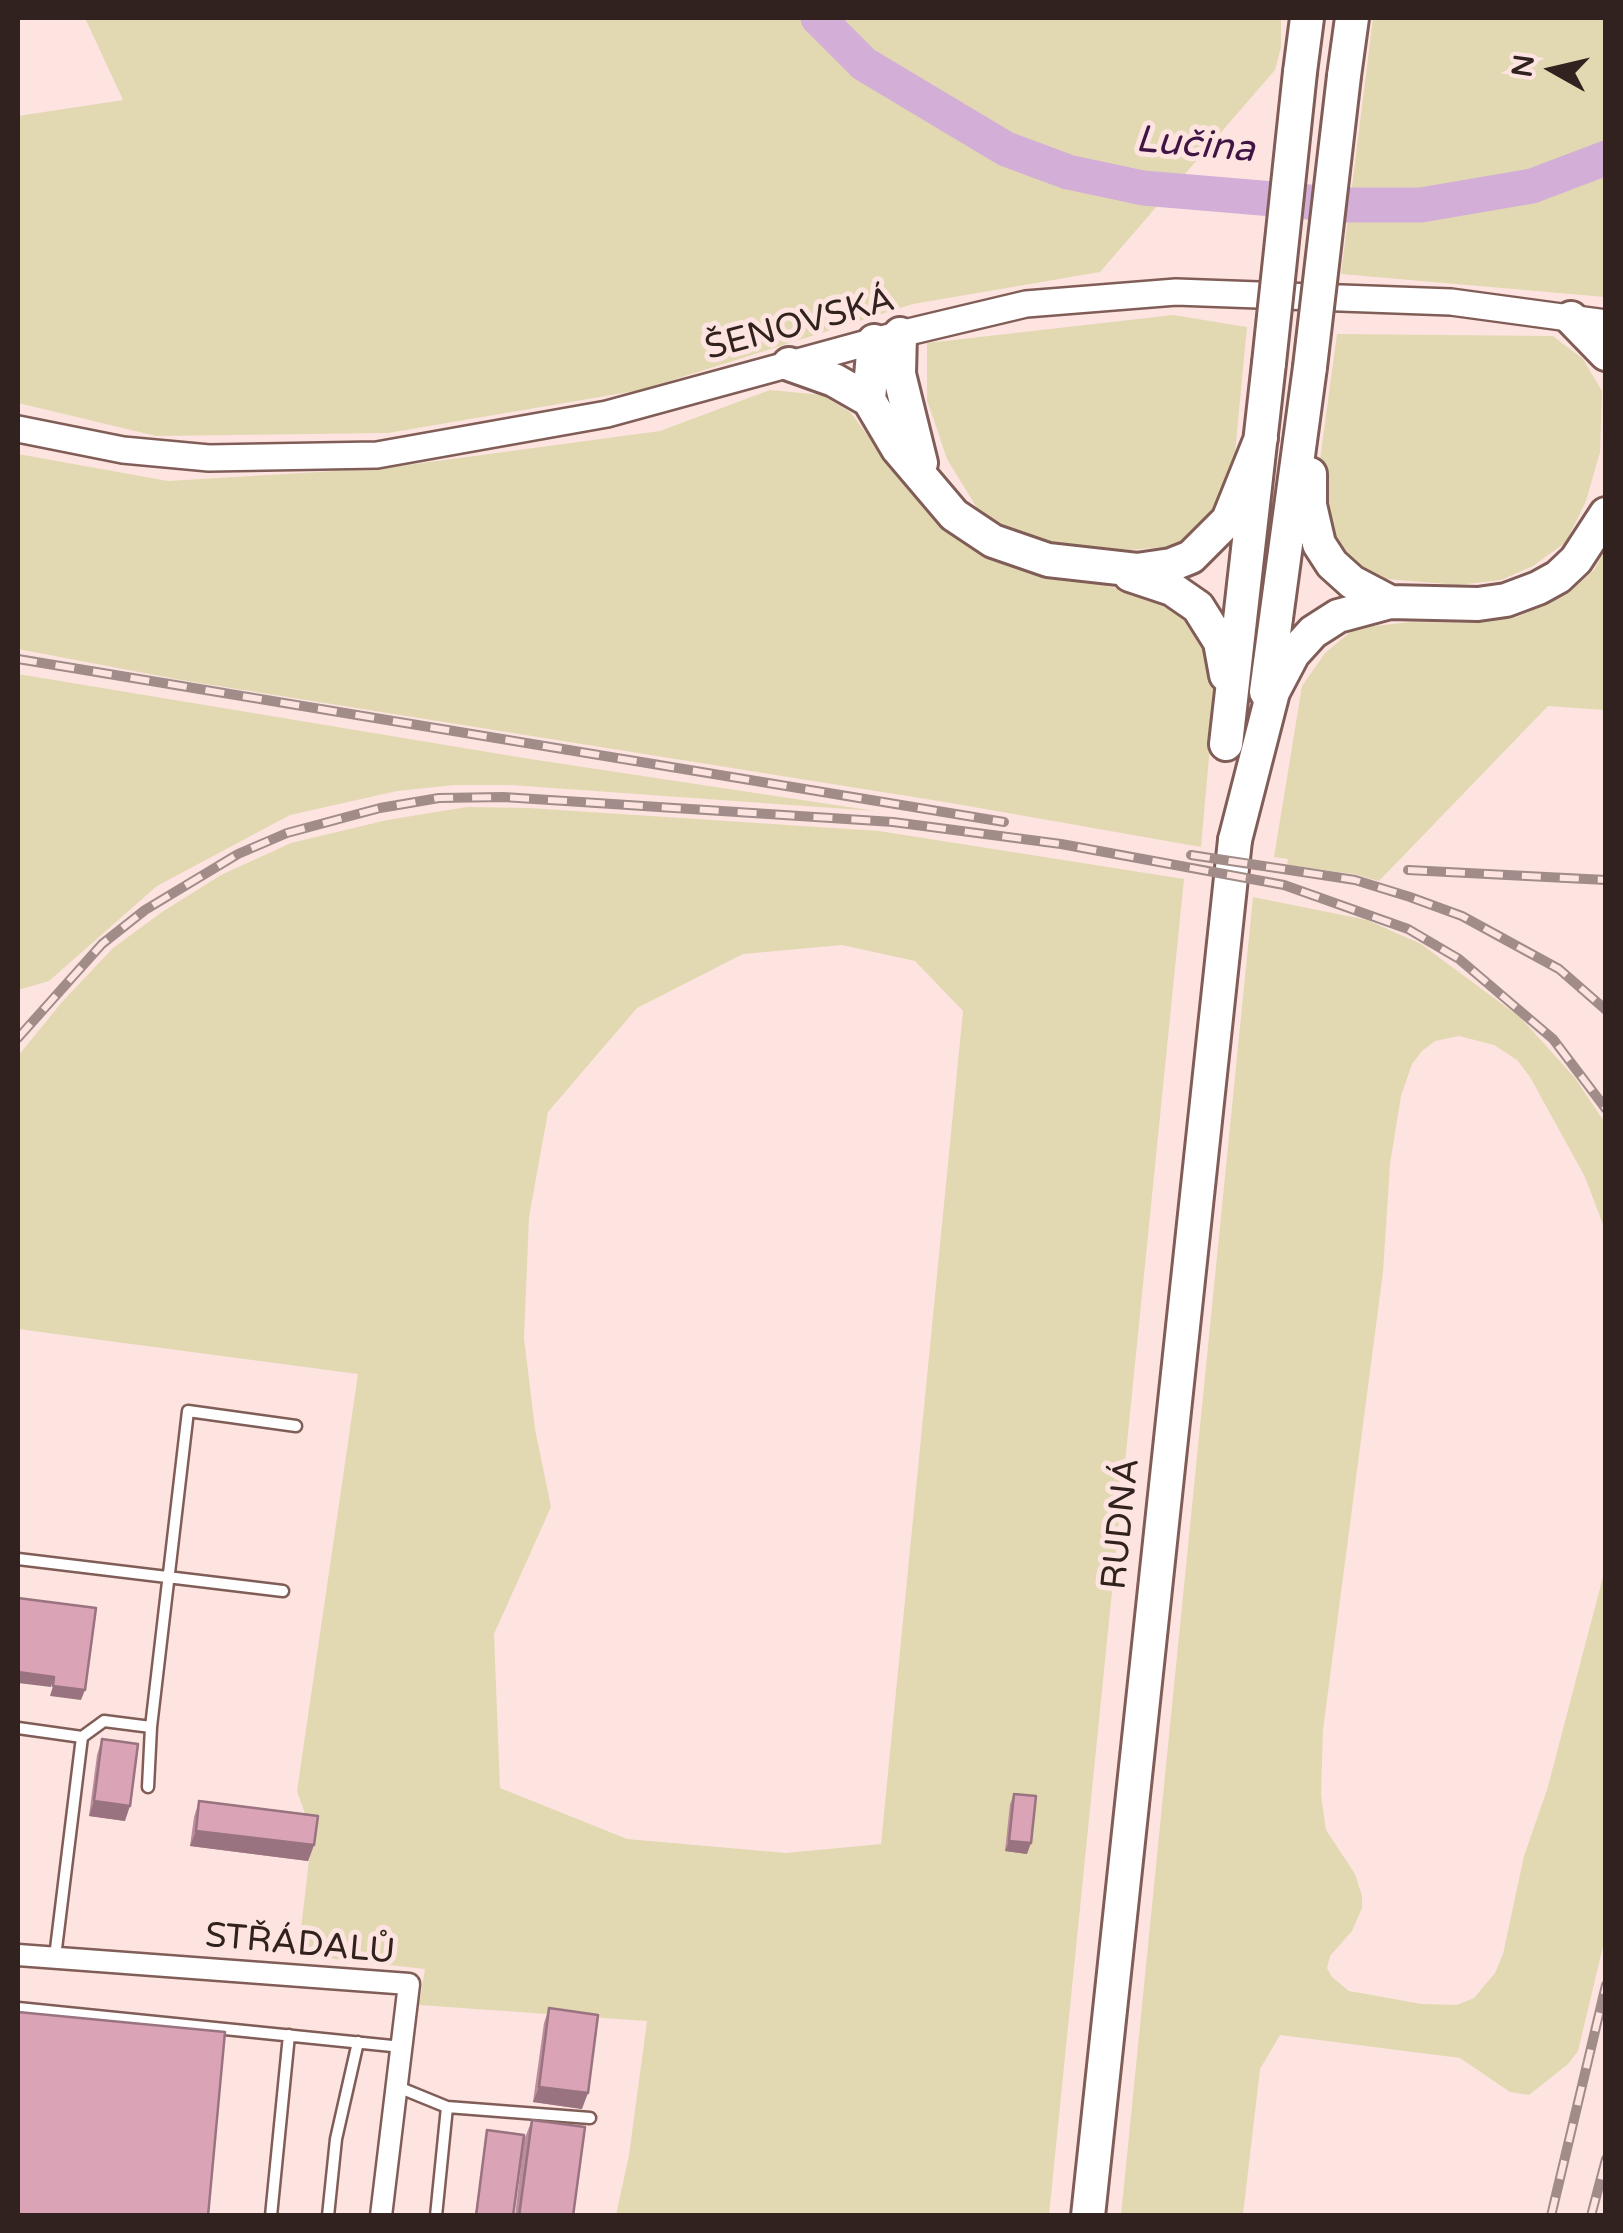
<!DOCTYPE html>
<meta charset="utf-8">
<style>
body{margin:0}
#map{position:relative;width:1623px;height:2233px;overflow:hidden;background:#fde4e0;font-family:"Varela Round",sans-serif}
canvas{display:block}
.frame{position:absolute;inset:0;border:20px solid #31221f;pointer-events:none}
.north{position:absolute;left:1503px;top:20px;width:100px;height:100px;-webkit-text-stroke:8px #fde4e0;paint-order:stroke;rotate:278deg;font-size:28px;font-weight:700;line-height:40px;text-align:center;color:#31221f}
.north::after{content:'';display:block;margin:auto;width:35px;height:45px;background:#31221f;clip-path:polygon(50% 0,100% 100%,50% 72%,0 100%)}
</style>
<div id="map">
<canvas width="1623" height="2233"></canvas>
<div class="frame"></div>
<div class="north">N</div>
</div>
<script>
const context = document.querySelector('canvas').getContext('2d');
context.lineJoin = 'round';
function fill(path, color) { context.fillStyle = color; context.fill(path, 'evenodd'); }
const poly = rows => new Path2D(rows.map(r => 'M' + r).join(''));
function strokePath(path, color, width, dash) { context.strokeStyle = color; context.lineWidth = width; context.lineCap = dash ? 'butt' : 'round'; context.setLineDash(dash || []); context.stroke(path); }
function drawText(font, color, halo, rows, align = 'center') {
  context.font = font + ' "Varela Round",sans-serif'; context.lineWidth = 10; context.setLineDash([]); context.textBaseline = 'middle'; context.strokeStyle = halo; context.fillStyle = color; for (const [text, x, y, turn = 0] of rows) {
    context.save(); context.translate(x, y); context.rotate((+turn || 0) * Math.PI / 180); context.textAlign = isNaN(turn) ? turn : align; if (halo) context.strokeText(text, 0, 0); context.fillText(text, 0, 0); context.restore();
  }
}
const green = poly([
 [85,18,1281,18,1281,47,1275,70,1100,272,913,304,641,390,388,433,156,436,18,403,18,116,123,100],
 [1373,18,1605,18,1605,297,1341,274],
 [1173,315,1247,327,1233,474,1216,516,1191,538,1165,547,1129,550,1054,543,1016,534,980,513,947,459,927,400,927,343],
 [1337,334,1553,336,1583,359,1602,391,1600,452,1586,501,1566,542,1533,566,1501,580,1458,585,1375,578,1349,558,1332,534,1316,489],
 [770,390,822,395,850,412,915,497,957,539,1013,565,1160,598,1190,613,1207,643,1216,679,1201,847,951,803,181,680,18,649,18,454,168,481,385,468,660,431],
 [1605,550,1605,710,1548,706,1379,881,1354,874,1287,865,1288,859,1274,857,1302,686,1325,653,1355,628,1411,622,1469,623,1517,617,1566,595,1594,570],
 [18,674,530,759,875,811,511,785,455,785,397,791,290,815,157,886,49,981,18,990],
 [467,807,529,808,879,831,1184,879,1049,2215,616,2215,629,2155,647,2021,419,2005,425,1969,298,1955,312,1834,297,1791,358,1374,18,1329,18,1056,62,1002,113,948,162,912,221,875,291,843,387,820],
 [842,945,915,961,963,1011,881,1844,786,1853,627,1839,500,1788,494,1634,551,1507,535,1429,524,1338,529,1217,548,1112,637,1008,743,954],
 [1253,897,1367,920,1421,944,1521,1018,1575,1078,1605,1123,1605,1230,1585,1177,1530,1077,1517,1060,1494,1045,1459,1036,1435,1041,1422,1051,1412,1064,1401,1096,1390,1164,1383,1272,1323,1730,1321,1795,1326,1830,1355,1874,1362,1896,1362,1908,1352,1931,1330,1956,1327,1968,1332,1977,1349,1991,1422,2004,1457,2005,1474,1998,1495,1973,1503,1954,1524,1856,1547,1790,1605,1569,1605,1938,1578,2051,1568,2064,1529,2095,1510,2092,1460,2058,1280,2035,1260,2069,1243,2215,1121,2215]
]);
const river = poly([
 [818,18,864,64,1006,149,1068,172,1143,188,1344,205,1421,205,1532,186,1606,158]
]);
const service = poly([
 [18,1559,283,1591],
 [18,1728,82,1737,55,1957],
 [82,1737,104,1721,151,1727],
 [148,1787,151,1727,188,1411,296,1426],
 [18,2008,402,2047],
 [398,2087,447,2107,590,2118],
 [271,2216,289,2035],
 [328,2216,336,2139,358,2042],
 [436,2216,447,2107]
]);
const minor = poly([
 [18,1955,409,1984,381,2216]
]);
const tertiary = poly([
 [18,429,123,450,209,458,377,455,607,414,900,334,1026,304,1176,292,1451,302,1606,323]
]);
const primary = poly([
 [1088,2216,1235,840]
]);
const trunk = poly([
 [1300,72,1307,18],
 [1344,76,1352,18],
 [1571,318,1606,354],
 [900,334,899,374,921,463],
 [789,364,834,380,869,400,898,449,954,515,993,541,1048,560,1137,570,1171,565,1191,557,1228,520,1261,438],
 [869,400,874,341],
 [1310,474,1310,505,1319,544,1332,564,1352,582,1390,602],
 [1130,575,1172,589,1198,607,1220,642,1226,675],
 [1266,692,1310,367],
 [1226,744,1269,363],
 [1235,840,1273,692,1293,654,1313,632,1338,616,1390,602,1478,604,1506,600,1538,588,1558,577,1576,560,1606,514]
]);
const rail = poly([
 [18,659,1004,822],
 [1191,855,1355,880,1410,897,1462,916,1559,969,1606,1010],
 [1408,870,1606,880],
 [18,1038,102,944,145,910,238,854,287,833,380,808,439,798,503,797,893,822,1061,844,1284,885,1408,929,1459,959,1553,1039,1606,1109],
 [1551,2216,1606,1985],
 [1591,2216,1606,2159]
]);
const trunkBridge = poly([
 [1269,363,1300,72],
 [1310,367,1344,76]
]);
const wall = poly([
 [102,1739,125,1821,89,1816,97,1755],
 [1014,1794,1027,1854,1005,1851,1010,1804],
 [199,1801,314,1845,308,1861,190,1846,194,1817],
 [549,2008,582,2109,533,2102,544,2023],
 [532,2120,573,2216,515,2216,524,2140],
 [487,2130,513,2216,475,2216]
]);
const shadedWall = poly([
 [18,1672,54,1677,51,1687,18,1683],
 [53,1686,85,1690,81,1700,50,1696],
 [94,1801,130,1806,125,1821,89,1816],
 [196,1831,314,1845,308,1861,190,1846],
 [1009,1841,1031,1843,1027,1854,1005,1851],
 [539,2087,588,2093,582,2109,533,2102]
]);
const building = poly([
 [18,1598,96,1608,85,1690,53,1686,54,1677,18,1672,18,1598],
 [102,1739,138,1744,130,1806,94,1801,102,1739],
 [1014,1794,1036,1796,1031,1843,1009,1841,1014,1794],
 [199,1801,318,1816,314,1845,196,1831,199,1801],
 [549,2008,598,2015,588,2093,539,2087,549,2008],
 [18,2012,225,2032,208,2216,18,2216,18,2012],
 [532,2120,585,2127,573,2216,519,2216,532,2120],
 [487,2130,524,2135,513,2216,476,2216,487,2130]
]);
const streetNames = [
 ["ŠENOVSKÁ",800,325,-15],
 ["RUDNÁ",1122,1524,-84],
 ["STŘÁDALŮ",300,1945,5]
];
const waterNames = [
 ["Lučina",1195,146,5]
];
fill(green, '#e2d9b3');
strokePath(river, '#d3aed7', 35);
strokePath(service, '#805d57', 15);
strokePath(minor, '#805d57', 25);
strokePath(tertiary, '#805d57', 30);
strokePath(primary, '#805d57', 38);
strokePath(trunk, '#805d57', 38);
strokePath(service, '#fff', 10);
strokePath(minor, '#fff', 20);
strokePath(tertiary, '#fff', 25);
strokePath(primary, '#fff', 32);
strokePath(trunk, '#fff', 32);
strokePath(rail, '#a18c89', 10);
strokePath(rail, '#fde4e0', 6, [19]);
strokePath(trunkBridge, '#805d57', 38, []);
strokePath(trunkBridge, '#fff', 32);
fill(wall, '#bc8d9d');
fill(shadedWall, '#99737f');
fill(building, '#dba4b6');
strokePath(building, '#99737f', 2.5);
drawText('35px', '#31221f', '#fde4e0', streetNames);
drawText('italic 38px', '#411446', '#fde4e0', waterNames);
</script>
